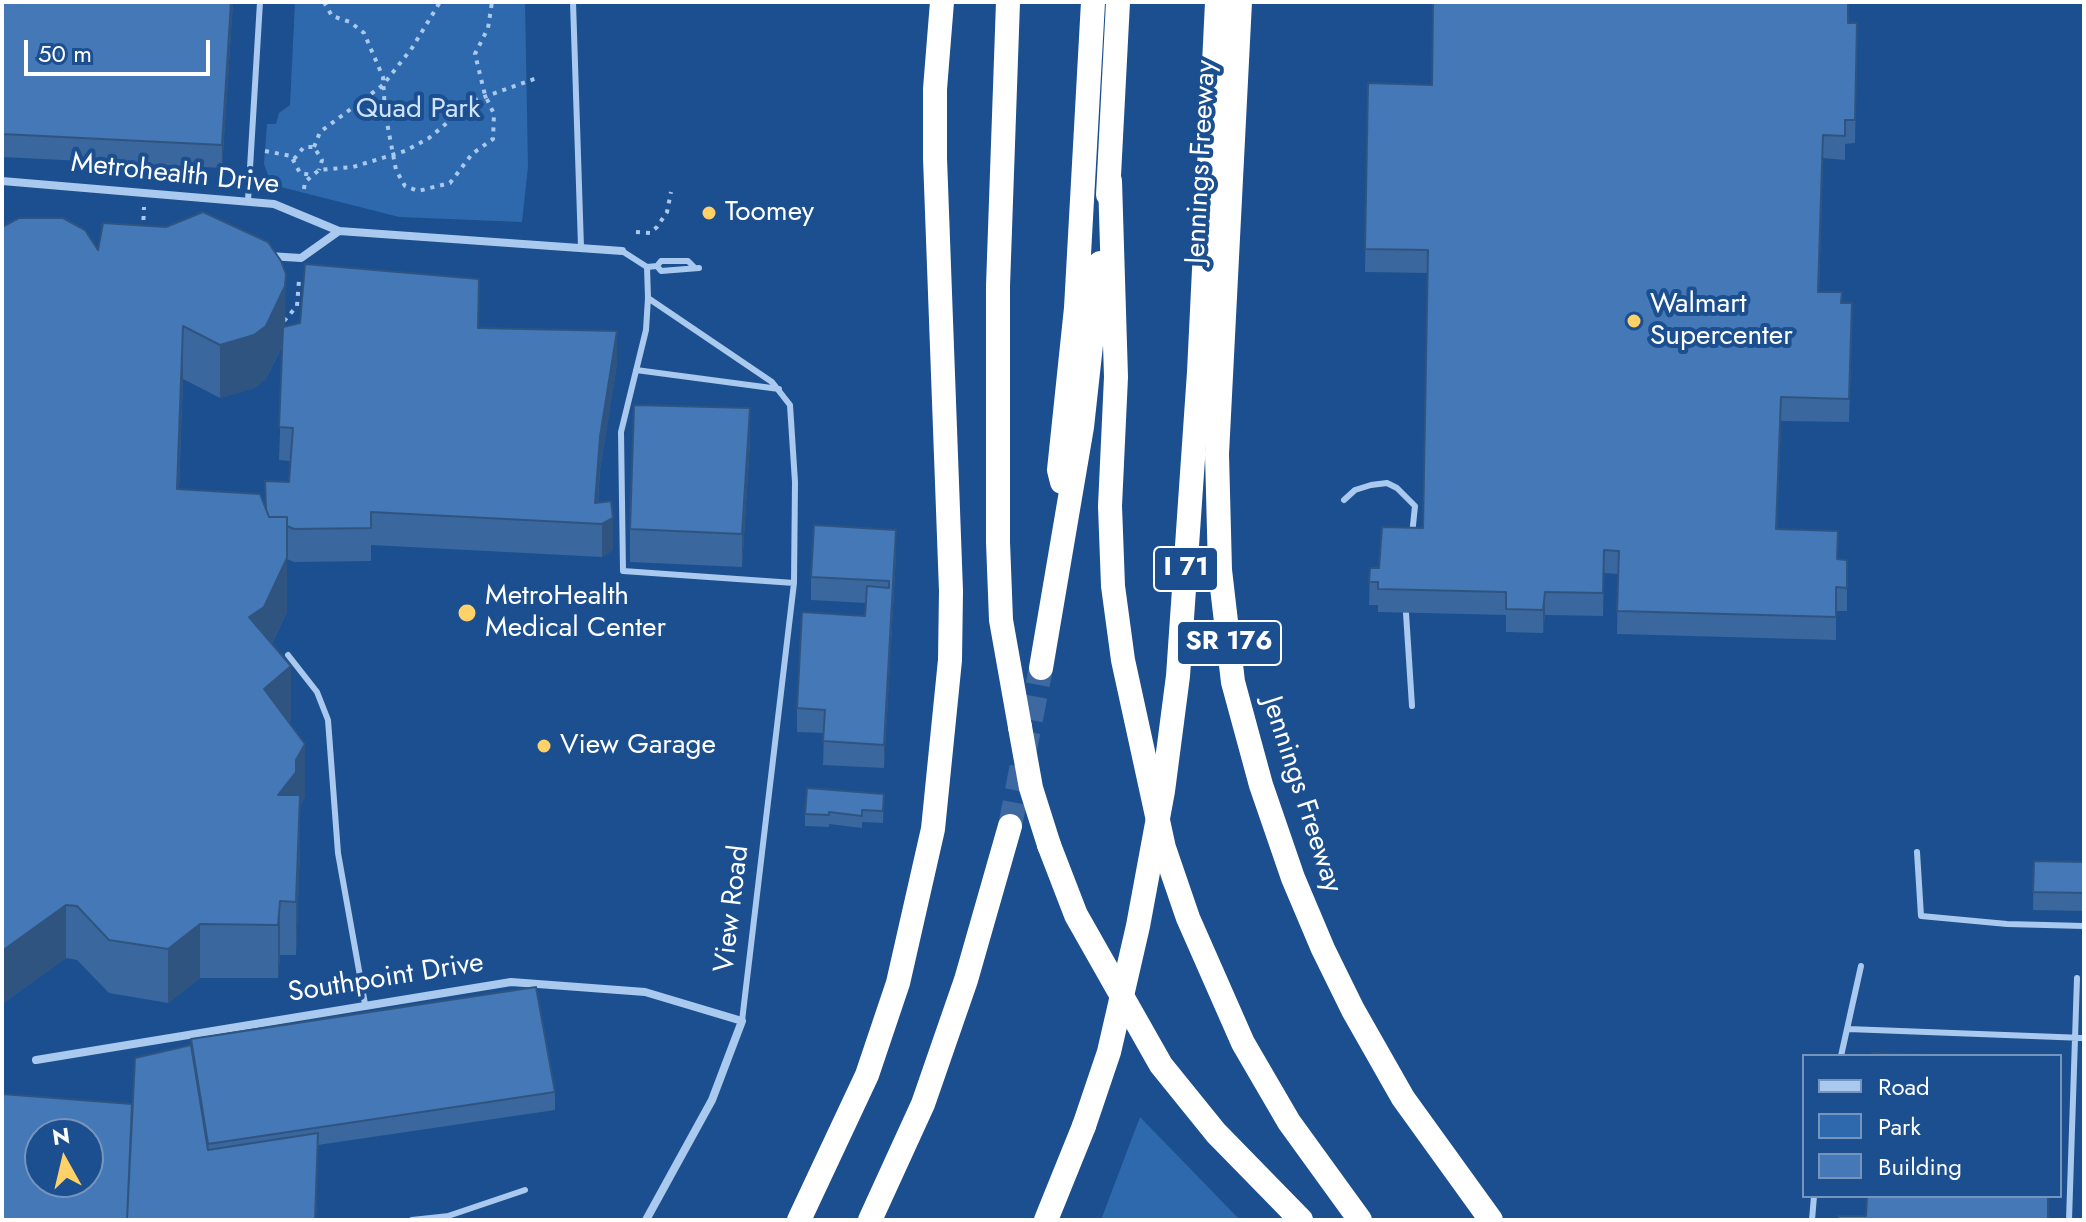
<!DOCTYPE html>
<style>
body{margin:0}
#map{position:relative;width:2086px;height:1222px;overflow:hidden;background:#1b4f8f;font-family:Jost,sans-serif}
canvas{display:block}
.frame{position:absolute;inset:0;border:4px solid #fff;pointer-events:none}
.legend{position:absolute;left:1802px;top:1054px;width:260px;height:144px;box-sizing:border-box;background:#1b4f8f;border:2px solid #7695bc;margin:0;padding:10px 14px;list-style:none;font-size:24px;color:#fff}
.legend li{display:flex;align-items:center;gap:16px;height:40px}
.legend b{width:40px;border:2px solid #7695bc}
.north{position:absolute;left:24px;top:1118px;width:80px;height:80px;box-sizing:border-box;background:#1b4f8f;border:2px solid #7695bc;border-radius:50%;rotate:352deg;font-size:22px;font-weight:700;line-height:32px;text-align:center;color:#fff}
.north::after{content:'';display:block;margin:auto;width:28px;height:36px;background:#ffd166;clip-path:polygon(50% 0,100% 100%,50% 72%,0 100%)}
.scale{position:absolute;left:24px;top:40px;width:186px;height:36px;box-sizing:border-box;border:4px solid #fff;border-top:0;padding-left:10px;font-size:24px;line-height:28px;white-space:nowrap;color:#fff;-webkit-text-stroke:6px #1b4f8f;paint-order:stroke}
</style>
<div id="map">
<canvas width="2086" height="1222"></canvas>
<div class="frame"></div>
<ul class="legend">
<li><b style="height:10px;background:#a9c9ee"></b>Road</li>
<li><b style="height:22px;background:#2e69ad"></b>Park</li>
<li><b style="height:22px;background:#4478b7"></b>Building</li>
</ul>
<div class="north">N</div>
<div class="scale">50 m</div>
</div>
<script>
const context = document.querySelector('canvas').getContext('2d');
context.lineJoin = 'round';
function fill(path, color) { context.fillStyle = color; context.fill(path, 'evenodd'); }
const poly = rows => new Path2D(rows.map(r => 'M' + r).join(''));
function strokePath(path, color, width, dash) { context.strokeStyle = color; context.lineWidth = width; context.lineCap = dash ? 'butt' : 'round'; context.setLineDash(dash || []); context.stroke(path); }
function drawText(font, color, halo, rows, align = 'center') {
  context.font = font + ' Jost,sans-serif'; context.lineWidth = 8; context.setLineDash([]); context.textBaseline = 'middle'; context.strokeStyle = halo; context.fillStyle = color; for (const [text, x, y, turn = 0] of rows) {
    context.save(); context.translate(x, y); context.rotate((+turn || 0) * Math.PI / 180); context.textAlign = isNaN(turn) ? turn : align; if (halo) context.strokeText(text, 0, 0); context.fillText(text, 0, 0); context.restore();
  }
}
const green = poly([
 [295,2,525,2,528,167,522,222,399,217,277,186,269,178,264,164,267,124,276,124,279,113,290,105],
 [1140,1117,1240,1220,1101,1220]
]);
const motorwayTunnel = poly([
 [1010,826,1041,668]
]);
const path = poly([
 [324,2,332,16,350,22,364,33,383,77,385,112,396,170,405,186,418,191,450,183,472,154,493,139,494,114,485,95,475,54,488,28,492,2],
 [314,147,320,132,383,85,412,48,440,2],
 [265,151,291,156,300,173,312,175],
 [294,159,304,147,314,147,322,160,319,170],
 [144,178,145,165],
 [304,189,305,182,319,170,353,167,405,151,429,138,473,101,537,78],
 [143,230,144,207],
 [636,232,650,233,657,227,667,212,671,192],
 [284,321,297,306,299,280]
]);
const service = poly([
 [573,2,581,247],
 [248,201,260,2],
 [622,251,647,267,648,298,646,330,621,432,623,571,794,583],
 [657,266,661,271,699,268],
 [647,267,657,266,661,261,688,261,694,267],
 [648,298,772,382,790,405,795,482,794,583,742,1021],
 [636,370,779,389],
 [1344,500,1355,490,1371,485,1387,483,1397,488,1415,506,1412,535],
 [1406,613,1412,706],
 [288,655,317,692,328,720,338,853,365,1004],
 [1917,852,1921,916,2007,924,2084,926],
 [1848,1029,2084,1038],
 [1841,1056,1861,966],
 [448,1216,525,1190],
 [412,1220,449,1216],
 [1812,1220,1814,1196],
 [2069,1220,2077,978]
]);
const minor = poly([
 [2,181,274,204,339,231,622,251],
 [269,256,301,258,339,231],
 [36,1060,511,982,645,992,742,1021,712,1100,646,1220]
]);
const motorway = poly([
 [1008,2,998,286,998,542,1001,620,1020,727],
 [1240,2,1217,454,1220,570,1233,682,1261,785,1293,878,1323,949,1353,1010,1403,1098,1491,1220],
 [1110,181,1116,377,1110,506,1113,586,1123,660,1164,848,1188,918,1243,1043,1289,1122,1360,1220],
 [1108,195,1118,2],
 [1062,482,1059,470,1076,308,1093,2],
 [1041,668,1082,427,1100,263],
 [1049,845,1076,915,1161,1065,1216,1133,1301,1220],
 [799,1220,867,1075,898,983,933,829,950,660,951,591,935,158,935,89,942,2],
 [870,1220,923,1104,966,980,1010,826],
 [1046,1220,1084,1126]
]);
const motorwayBridge = poly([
 [1020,727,1031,788,1049,845],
 [1084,1126,1109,1052,1138,926,1163,791,1178,676,1199,372,1217,2]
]);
const wall = poly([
 [2,2,233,2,222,168,2,157],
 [1849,23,1857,47,1855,143,1845,144,1845,160,1823,158,1819,292,1842,303,1852,327,1849,422,1781,421,1777,529,1838,559,1847,583,1847,611,1836,611,1836,640,1617,634,1618,574,1604,573,1603,616,1545,615,1543,633,1506,632,1506,615,1378,612,1378,605,1369,605,1370,568,1379,568,1423,528,1428,273,1365,272,1368,83,1432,85],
 [98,250,286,327,479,328,617,364,600,470,598,503,613,550,602,557,371,545,371,561,294,562,287,559,287,612,272,644,291,719,289,722,305,797,300,806,300,849,296,955,280,955,278,978,200,978,168,1003,109,993,77,960,66,958,2,1004],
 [283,344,279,460,290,461,289,482,265,508,179,489,183,379,220,398,254,388,266,379],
 [750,441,742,567,630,562,630,529],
 [896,554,884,768,823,765,824,733,797,732,797,708,865,616,866,603,811,600,811,577],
 [884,794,883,823,862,822,862,828,829,824,829,827,805,826,805,814],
 [2034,861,2084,862,2084,911,2033,910],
 [191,1039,555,1092,555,1110,318,1145,316,1220,132,1104,191,1045]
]);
const shadedWall = poly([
 [231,2,233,2,222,168,222,145],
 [286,274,285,339,266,379,254,388,220,398,220,345],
 [183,326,183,379,177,542,177,489],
 [617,331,617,364,600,470,596,524,595,503,600,437],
 [1781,397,1781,421,1776,553,1776,529],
 [750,408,750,441,742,567,742,534],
 [287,517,287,612,264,660,249,617],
 [613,518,613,550,602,557,602,524],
 [896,530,896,554,884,768,884,745],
 [1545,592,1545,615,1543,633,1543,610],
 [291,666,291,719,264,742,264,689],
 [305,744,305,797,300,806,300,849,296,955,296,902,278,795],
 [280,901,280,955,278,978,278,925],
 [66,905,66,958,2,1004,2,951],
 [200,924,200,978,168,1003,168,949]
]);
const building = poly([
 [2,2,231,2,222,145,2,134,2,2],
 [1433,2,1848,2,1848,23,1857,23,1855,120,1845,120,1845,136,1823,135,1818,292,1842,292,1841,303,1852,303,1849,399,1781,397,1776,529,1838,531,1837,559,1847,560,1847,588,1836,587,1836,617,1617,611,1619,551,1604,550,1603,593,1545,592,1543,610,1506,609,1506,592,1378,589,1378,582,1369,582,1370,568,1379,568,1382,527,1423,528,1428,250,1365,249,1368,83,1432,85,1433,2],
 [203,212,268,242,281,261,286,274,285,286,266,326,254,335,220,345,183,326,177,489,260,494,269,517,287,517,287,558,264,607,249,617,291,666,264,689,305,744,296,760,296,772,278,795,300,795,296,902,280,901,278,925,200,924,168,949,109,940,77,906,66,905,2,951,2,227,19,218,63,218,85,230,98,250,103,223,166,227,203,212],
 [305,264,479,279,478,328,617,331,600,437,595,503,611,501,613,518,602,524,371,512,371,528,294,529,287,526,287,517,269,517,266,509,265,481,289,482,293,428,279,427,283,327,300,323,305,264],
 [634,405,750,408,742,534,630,529,634,405],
 [814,525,896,530,884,745,823,741,825,710,797,708,802,612,865,616,867,586,889,588,889,581,811,577,814,525],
 [807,788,884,794,883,811,862,810,862,816,829,812,829,815,805,814,807,788],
 [2034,861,2084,862,2084,893,2033,892,2034,861],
 [536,987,555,1092,208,1144,191,1039,536,987],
 [191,1045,208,1150,318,1133,315,1220,127,1220,135,1058,191,1045],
 [1872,1053,1963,1056,1872,1056,1872,1053],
 [2,1094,132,1104,127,1220,2,1220,2,1094],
 [40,1134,88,1134,88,1182,40,1182,40,1134],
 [1867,1196,2048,1196,2048,1220,1838,1220,1838,1216,1866,1216,1867,1196]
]);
const markers = [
 [709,213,8,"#ffd166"],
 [1634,321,8,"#ffd166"],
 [467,613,10,"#ffd166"],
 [544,746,8,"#ffd166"]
];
const shields = [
 [1186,569,64],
 [1229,643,104]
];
const shieldNames = [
 ["I 71",1186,569],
 ["SR 176",1229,643]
];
const parkNames = [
 ["Quad Park",418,110]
];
const streetNames = [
 ["Jennings Freeway",1202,162,-87],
 ["Metrohealth Drive",175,175,6],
 ["Jennings Freeway",1301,795,72],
 ["View Road",733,909,-83],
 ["Southpoint Drive",386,979,-9]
];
const poiNames = [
 ["Toomey",725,213],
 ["Walmart",1650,305],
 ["Supercenter",1650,337],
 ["MetroHealth",485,597],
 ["Medical Center",485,629],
 ["View Garage",560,746]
];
fill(green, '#2e69ad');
strokePath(motorwayTunnel, '#3d69a0', 24, [24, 12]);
strokePath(path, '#a9c9ee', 4, [4, 6]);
strokePath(service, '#a9c9ee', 6);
strokePath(minor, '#a9c9ee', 8);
strokePath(motorway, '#fff', 24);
strokePath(motorwayBridge, '#fff', 24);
fill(wall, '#3a679d');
fill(shadedWall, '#305480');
fill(building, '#4478b7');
strokePath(building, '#305480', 2);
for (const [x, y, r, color] of markers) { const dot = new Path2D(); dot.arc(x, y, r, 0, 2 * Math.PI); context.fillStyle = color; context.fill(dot); strokePath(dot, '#1b4f8f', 3); }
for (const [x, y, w] of shields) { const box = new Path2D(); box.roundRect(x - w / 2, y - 22, w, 44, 6); context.fillStyle = '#1b4f8f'; context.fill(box); strokePath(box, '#fff', 2); }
drawText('bold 26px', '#fff', null, shieldNames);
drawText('28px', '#cfe3fa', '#1b4f8f', parkNames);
drawText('28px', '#fff', '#1b4f8f', streetNames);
drawText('28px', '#fff', '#1b4f8f', poiNames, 'left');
</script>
